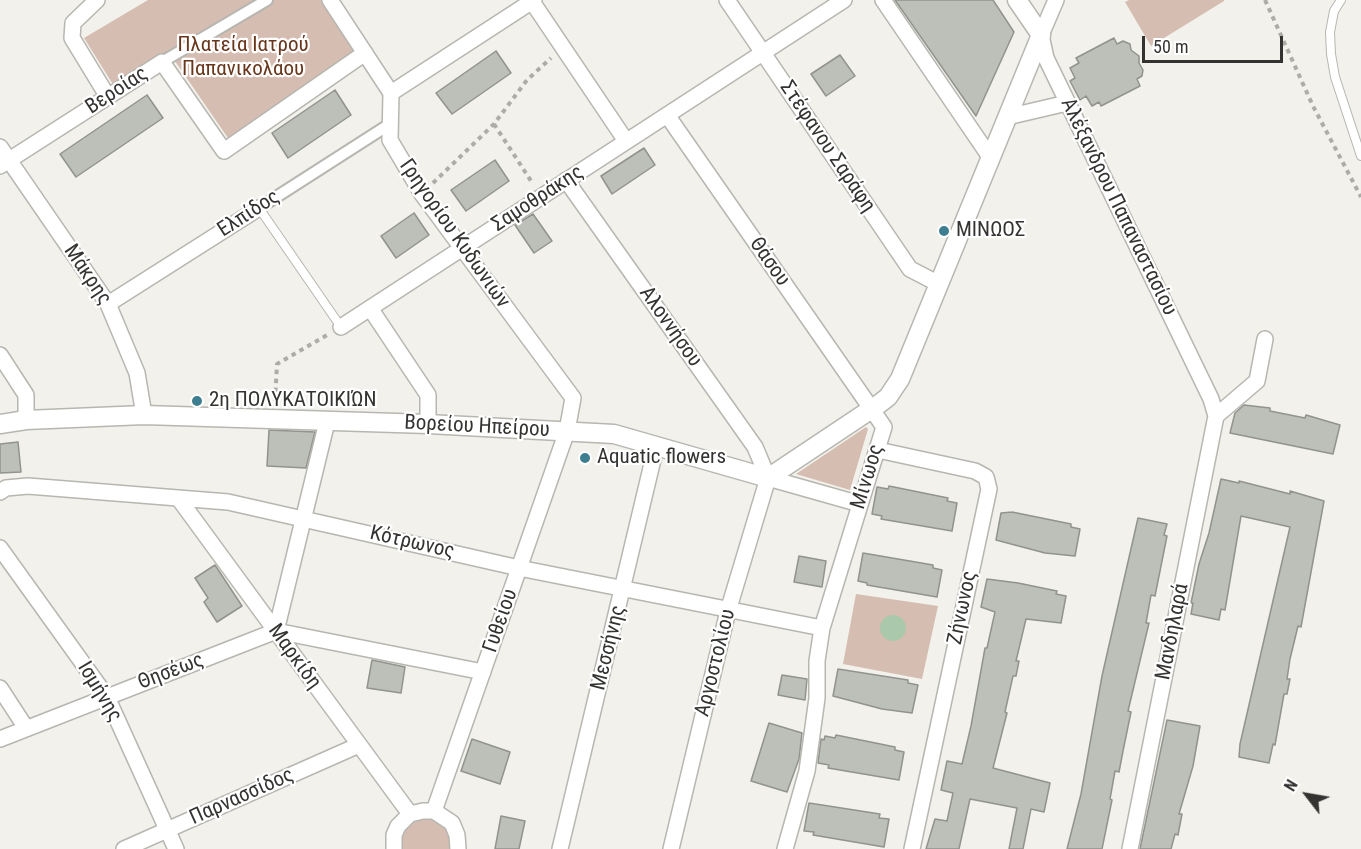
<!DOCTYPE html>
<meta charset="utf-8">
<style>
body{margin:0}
#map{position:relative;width:1361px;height:849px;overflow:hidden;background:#f2f1eb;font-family:"Roboto Condensed",sans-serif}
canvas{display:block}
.north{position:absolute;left:1277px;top:765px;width:60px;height:60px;-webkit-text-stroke:4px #fff;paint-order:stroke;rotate:301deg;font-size:16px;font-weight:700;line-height:24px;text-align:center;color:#343331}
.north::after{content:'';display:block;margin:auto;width:21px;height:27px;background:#343331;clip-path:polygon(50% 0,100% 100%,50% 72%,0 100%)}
.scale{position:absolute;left:1142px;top:36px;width:141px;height:27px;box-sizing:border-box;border:3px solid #343331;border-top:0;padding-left:8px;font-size:18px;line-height:21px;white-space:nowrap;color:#343331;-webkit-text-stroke:4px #fff;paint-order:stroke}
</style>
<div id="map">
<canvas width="1361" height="849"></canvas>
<div class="north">N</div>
<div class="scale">50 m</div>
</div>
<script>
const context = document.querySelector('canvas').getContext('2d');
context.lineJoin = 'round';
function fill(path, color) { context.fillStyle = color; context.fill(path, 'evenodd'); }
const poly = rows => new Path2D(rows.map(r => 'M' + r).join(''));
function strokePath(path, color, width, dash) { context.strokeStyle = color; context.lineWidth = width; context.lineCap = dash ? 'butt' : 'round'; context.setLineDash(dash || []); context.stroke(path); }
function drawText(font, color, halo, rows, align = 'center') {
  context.font = font + ' "Roboto Condensed",sans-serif'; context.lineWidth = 4.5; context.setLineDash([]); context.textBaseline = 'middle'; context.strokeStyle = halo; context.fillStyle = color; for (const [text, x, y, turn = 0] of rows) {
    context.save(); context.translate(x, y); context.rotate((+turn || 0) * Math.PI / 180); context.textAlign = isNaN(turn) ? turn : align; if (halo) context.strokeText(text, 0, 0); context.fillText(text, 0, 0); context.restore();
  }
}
const green = poly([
 [148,0,322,0,356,51,228,138,168,51,114,86,84,38],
 [1129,0,1224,0,1224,1,1151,46,1125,2],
 [866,427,868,429,850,490,796,474],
 [856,594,938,606,922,679,843,664],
 [422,816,439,819,451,833,451,849,399,849,399,838,407,823]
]);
const water = poly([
 '880 628a13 13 0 1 1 26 0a13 13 0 1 1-26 0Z'
]);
const building = poly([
 [895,0,993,0,1014,32,976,116,895,0],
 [1114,38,1117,44,1123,41,1130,44,1131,50,1139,56,1139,63,1143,70,1142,76,1137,79,1140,86,1101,106,1099,102,1092,106,1086,96,1080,100,1070,81,1075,78,1070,68,1079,63,1076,58,1114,38],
 [496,51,511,73,452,114,436,93,496,51],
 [840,55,855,76,826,96,811,74,840,55],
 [335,90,351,115,288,158,272,133,335,90],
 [147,95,163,118,76,177,60,154,147,95],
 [644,148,655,165,612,194,601,176,644,148],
 [495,160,509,181,466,211,451,190,495,160],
 [414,213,429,235,396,258,381,236,414,213],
 [533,214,552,241,534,253,515,225,533,214],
 [1244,405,1270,408,1270,411,1305,418,1306,415,1340,425,1333,454,1230,433,1235,413,1244,405],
 [269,430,315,432,306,468,267,466,269,430],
 [18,442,21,472,0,473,0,444,18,442],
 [1221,479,1239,483,1239,481,1290,494,1290,491,1324,501,1301,627,1298,626,1290,659,1287,679,1290,679,1287,694,1284,694,1275,745,1273,744,1269,763,1239,757,1240,744,1290,527,1241,516,1225,610,1221,609,1219,620,1191,614,1193,603,1191,603,1199,564,1209,533,1221,479],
 [889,486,948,498,947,501,957,503,952,531,881,519,882,516,872,514,877,487,888,489,889,486],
 [1012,512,1071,524,1071,527,1080,529,1075,556,1045,553,996,540,1001,513,1012,512],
 [1138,518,1167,524,1164,535,1167,536,1155,596,1151,595,1146,623,1149,623,1128,711,1131,712,1123,751,1119,772,1115,771,1110,799,1112,800,1102,849,1067,849,1081,794,1102,676,1138,518],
 [863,553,933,565,933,568,942,570,937,597,867,585,867,583,858,581,863,553],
 [799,556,826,561,822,587,794,582,799,556],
 [215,565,242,606,217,622,204,602,208,598,195,578,215,565],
 [987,579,1018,583,1057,591,1056,594,1066,596,1061,623,1026,619,1016,661,1019,661,1016,676,1013,676,1005,712,1007,713,993,768,1050,783,1044,812,1031,809,1023,849,1009,849,1017,808,970,799,959,849,926,849,935,819,947,821,953,793,941,790,947,761,962,764,971,726,985,648,987,648,995,612,981,607,987,579],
 [372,660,405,667,401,693,367,688,372,660],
 [838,669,908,680,908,683,918,685,912,713,882,709,833,696,838,669],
 [782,675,807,679,805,700,778,695,782,675],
 [1167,720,1200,726,1193,766,1179,814,1182,814,1178,835,1175,834,1171,849,1140,849,1167,720],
 [769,723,802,733,799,759,787,792,751,781,769,723],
 [836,735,895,747,895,750,904,752,899,780,828,768,829,765,818,763,821,739,824,740,825,736,835,738,836,735],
 [472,739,510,752,500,784,461,771,472,739],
 [809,803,880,814,879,818,889,819,884,847,813,835,814,832,804,831,809,803],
 [501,816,525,821,519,849,495,849,501,816]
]);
const path = poly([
 [1265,0,1313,106,1361,197],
 [494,124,533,184],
 [433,183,494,124,527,80,551,58],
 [275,401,277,364,329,334]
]);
const service = poly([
 [1341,0,1334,11,1330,32,1331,54,1335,77,1361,156],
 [259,208,341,327]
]);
const pedestrian = poly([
 [162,62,267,0],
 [259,208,390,124]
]);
const minor = poly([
 [97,0,73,23,72,38,108,97],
 [330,0,391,93,390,140,422,194,573,398,567,431,434,811],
 [531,0,626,141],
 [727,0,910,269,937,283],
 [883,0,990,157],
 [1056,0,1041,35,1046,58,1211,399,1216,416,1130,849],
 [391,93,534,0],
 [667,115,884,427,822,628,817,661,817,698,807,771,785,849],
 [1007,117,1067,103],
 [0,147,108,304,137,373,144,415],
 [0,166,162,62,224,151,365,53],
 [566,180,755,447,768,478],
 [108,304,259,208],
 [370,308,428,395,428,424],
 [341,327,844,0],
 [0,355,26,395,26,420],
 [1216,416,1257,381,1265,339],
 [878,450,975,471,986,477,989,489,912,849],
 [768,478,860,504],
 [0,492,6,488,28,486,228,502,519,568,822,628],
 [179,499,410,814],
 [0,548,107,697,176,849],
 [276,631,327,422],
 [276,631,483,672],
 [0,688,26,728],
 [0,739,276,631],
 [124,849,359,745],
 [394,849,394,835,398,826,410,814,423,811,434,811,452,823,457,835,458,849],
 [560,849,656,447],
 [671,849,728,611,768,478]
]);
const tertiary = poly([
 [0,424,26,420,144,415,428,424,614,434,768,478,879,404,888,397,900,379,1041,35,1017,0]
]);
const markers = [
 [944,231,6,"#3e7e91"],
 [197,401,6,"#3e7e91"],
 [585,458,6,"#3e7e91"]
];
const parkNames = [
 ["Πλατεία Ιατρού",243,46],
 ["Παπανικολάου",243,70]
];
const streetNames = [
 ["Βεροίας",117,91,-33],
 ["Στέφανου Σαράφη",827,147,56],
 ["Σαμοθράκης",538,199,-33],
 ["Αλέξανδρου Παπαναστασίου",1118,207,64],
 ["Ελπίδος",249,214,-33],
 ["Γρηγορίου Κυδωνιών",454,234,55],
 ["Θάσου",769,262,55],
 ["Μάκρης",87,275,56],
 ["Αλοννήσου",670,327,55],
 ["Βορείου Ηπείρου",477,427,3],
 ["Μίνωος",868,477,-73],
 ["Κότρωνος",412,543,13],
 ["Ζήνωνος",963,608,-78],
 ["Γυθείου",501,621,-71],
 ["Μανδηλαρά",1173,632,-79],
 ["Μεσσήνης",609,648,-76],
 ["Μαρκίδη",294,657,54],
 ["Αργοστολίου",716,663,-76],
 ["Θησέως",171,672,-21],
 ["Ισμήνης",99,692,59],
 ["Παρνασσίδος",242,797,-24]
];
const poiNames = [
 ["ΜΙΝΩΟΣ",956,231],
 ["2η ΠΟΛΥΚΑΤΟΙΚΙΏΝ",209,401],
 ["Aquatic flowers",597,458]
];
fill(green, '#d6bdb2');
fill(water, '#aac8ab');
fill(building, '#bdbfb9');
strokePath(building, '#91938e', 1.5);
strokePath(service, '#b7b6b0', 10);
strokePath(pedestrian, '#b7b6b0', 14);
strokePath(minor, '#b7b6b0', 18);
strokePath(tertiary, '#b7b6b0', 21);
strokePath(path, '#adaca7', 4, [4.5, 4.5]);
strokePath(service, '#fff', 8);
strokePath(pedestrian, '#fff', 10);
strokePath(minor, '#fff', 15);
strokePath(tertiary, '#fff', 18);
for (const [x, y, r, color] of markers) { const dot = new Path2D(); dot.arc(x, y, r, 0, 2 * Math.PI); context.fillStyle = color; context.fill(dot); strokePath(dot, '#fff', 2); }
drawText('21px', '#68361b', '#fff', parkNames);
drawText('21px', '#343331', '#fff', streetNames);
drawText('21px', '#343331', '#fff', poiNames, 'left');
</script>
